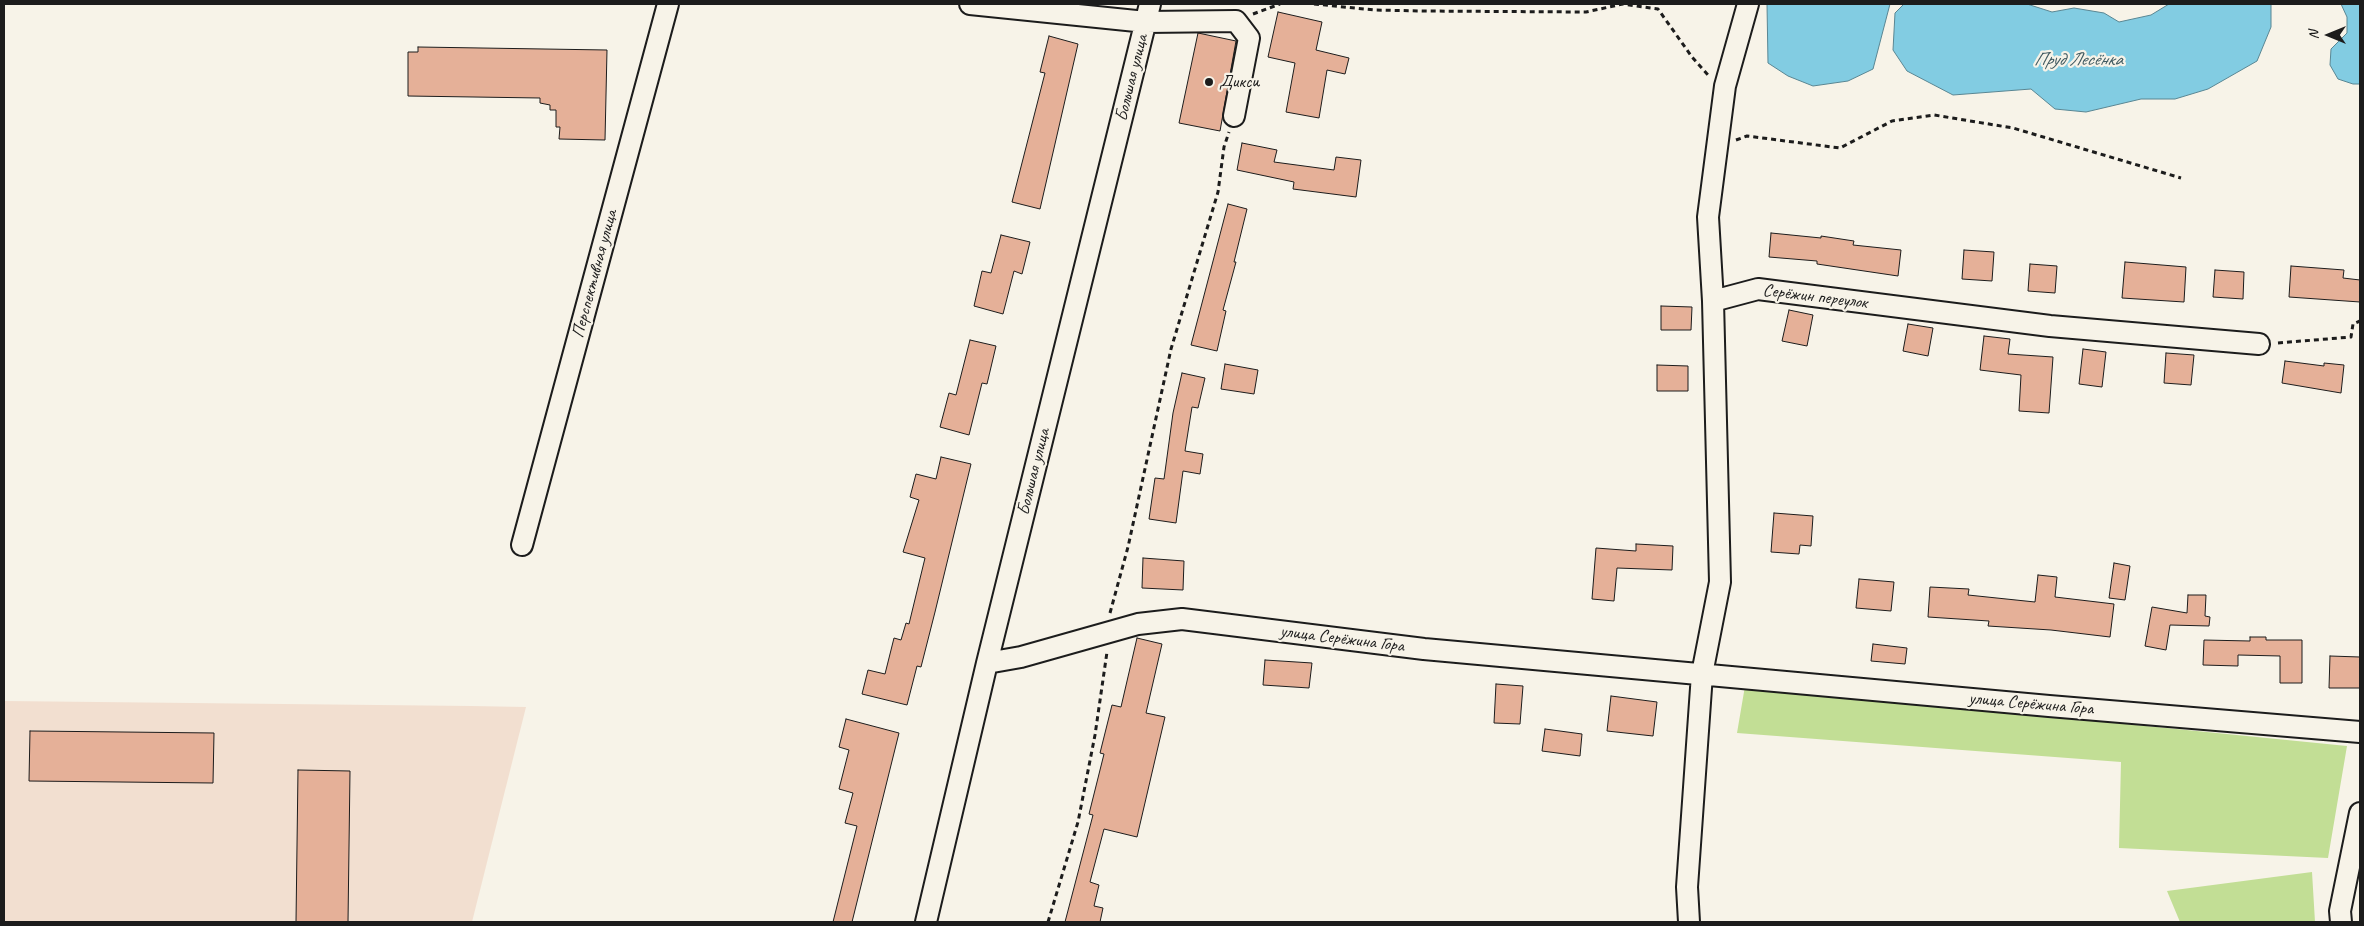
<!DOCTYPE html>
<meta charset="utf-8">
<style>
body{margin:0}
#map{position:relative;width:2364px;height:926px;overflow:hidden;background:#f7f3e8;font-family:Caveat,sans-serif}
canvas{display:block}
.frame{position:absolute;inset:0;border:5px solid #1c1c1c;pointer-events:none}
.north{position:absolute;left:2304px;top:10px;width:50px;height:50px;-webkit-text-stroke:4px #f7f3e8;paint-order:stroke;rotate:270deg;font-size:14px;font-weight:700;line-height:20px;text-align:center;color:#1c1c1c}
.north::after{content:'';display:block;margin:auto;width:18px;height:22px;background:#1c1c1c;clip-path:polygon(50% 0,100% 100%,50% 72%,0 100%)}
</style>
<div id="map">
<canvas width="2364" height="926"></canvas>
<div class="frame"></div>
<div class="north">N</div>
</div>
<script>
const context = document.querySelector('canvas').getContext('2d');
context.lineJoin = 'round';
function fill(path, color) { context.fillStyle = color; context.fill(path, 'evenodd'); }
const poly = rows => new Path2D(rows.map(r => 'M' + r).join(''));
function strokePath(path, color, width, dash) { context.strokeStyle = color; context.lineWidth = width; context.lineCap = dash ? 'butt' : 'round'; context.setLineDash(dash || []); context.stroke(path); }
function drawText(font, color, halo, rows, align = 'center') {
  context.font = font + ' Caveat,sans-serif'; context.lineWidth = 4.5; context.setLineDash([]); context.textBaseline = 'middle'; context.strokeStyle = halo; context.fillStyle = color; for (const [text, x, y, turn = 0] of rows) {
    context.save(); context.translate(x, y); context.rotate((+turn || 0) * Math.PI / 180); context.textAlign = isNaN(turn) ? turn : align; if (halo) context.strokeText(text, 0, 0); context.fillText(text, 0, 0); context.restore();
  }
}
const built = poly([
 [4,701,471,706,526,707,472,922,4,922]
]);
const green = poly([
 [1745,686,2347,746,2328,858,2119,848,2121,762,1737,733],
 [2312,872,2315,922,2180,922,2167,891]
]);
const water = poly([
 [1767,4,1890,4,1873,69,1848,81,1813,86,1788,76,1768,63,1767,4],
 [1904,4,2027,4,2052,12,2074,8,2104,13,2119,22,2151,15,2169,4,2271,4,2271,27,2257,61,2208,89,2175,99,2141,99,2086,112,2055,109,2031,89,1953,95,1907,71,1893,50,1895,13,1904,4],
 [2341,4,2360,4,2360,84,2353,84,2338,79,2330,65,2331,49,2347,33,2347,17,2341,4]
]);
const building = poly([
 [1278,12,1322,22,1316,50,1349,58,1345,74,1327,70,1319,118,1286,112,1295,63,1268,57,1278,12],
 [1198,33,1236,41,1220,131,1179,123,1198,33],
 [1049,36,1078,44,1040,209,1012,202,1045,73,1040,72,1049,36],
 [418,47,607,50,605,140,559,139,560,127,556,127,556,110,550,110,550,105,540,103,540,98,408,96,408,52,418,52,418,47],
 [1242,143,1277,150,1274,162,1334,170,1336,157,1361,160,1356,197,1293,189,1294,182,1237,170,1242,143],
 [1228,204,1247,209,1234,262,1236,262,1223,310,1226,311,1217,351,1191,345,1228,204],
 [1771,233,1821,238,1821,236,1854,241,1853,245,1901,250,1898,276,1817,264,1817,261,1769,257,1771,233],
 [1001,235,1030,242,1022,274,1014,271,1003,314,974,306,982,271,991,273,1001,235],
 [1964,250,1994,252,1992,281,1962,279,1964,250],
 [2125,262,2186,267,2184,302,2122,298,2125,262],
 [2030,264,2057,266,2055,293,2028,291,2030,264],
 [2291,266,2344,270,2343,278,2360,280,2360,302,2289,297,2291,266],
 [2215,270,2244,272,2243,299,2213,297,2215,270],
 [1661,306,1692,307,1691,330,1661,330,1661,306],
 [1789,310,1813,315,1807,346,1782,341,1789,310],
 [1908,324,1933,328,1928,356,1903,351,1908,324],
 [1984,336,2010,339,2008,354,2053,357,2049,413,2019,411,2021,375,1980,370,1984,336],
 [970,340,996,346,987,384,982,383,969,435,940,427,949,393,956,395,970,340],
 [2083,349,2106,352,2102,387,2079,384,2083,349],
 [2166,353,2194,355,2191,385,2164,383,2166,353],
 [2285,361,2324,366,2324,363,2344,365,2341,393,2282,383,2285,361],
 [1225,364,1258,370,1254,394,1221,389,1225,364],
 [1657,365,1688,366,1688,391,1657,391,1657,365],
 [1182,373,1205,378,1198,408,1192,407,1185,451,1203,454,1200,474,1183,471,1176,523,1149,519,1155,478,1164,479,1173,413,1182,373],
 [941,457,971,464,935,612,921,667,917,666,907,705,862,694,868,670,885,674,894,638,901,640,906,623,909,624,925,558,903,552,919,500,910,497,916,474,936,479,941,457],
 [1774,513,1813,516,1811,546,1800,545,1799,554,1771,552,1774,513],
 [1636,544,1673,546,1672,570,1617,568,1614,601,1592,599,1596,548,1636,551,1636,544],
 [1143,558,1184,561,1183,590,1142,588,1143,558],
 [2114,563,2130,566,2125,600,2109,598,2114,563],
 [2038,575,2057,577,2055,597,2114,604,2110,637,2051,630,1988,626,1989,621,1928,617,1930,587,1969,589,1968,595,2035,602,2038,575],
 [1859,579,1894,582,1891,611,1856,608,1859,579],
 [2188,595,2206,595,2205,616,2210,617,2209,626,2170,625,2166,650,2145,646,2152,607,2187,613,2188,595],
 [2250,637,2266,637,2266,640,2302,640,2302,683,2280,683,2280,656,2238,655,2238,666,2203,665,2204,640,2250,641,2250,637],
 [1137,638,1162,644,1146,713,1165,717,1137,837,1104,829,1090,882,1099,885,1094,906,1103,908,1100,922,1065,922,1093,815,1089,814,1104,754,1100,753,1112,705,1121,707,1137,638],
 [1873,644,1907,648,1905,664,1871,661,1873,644],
 [2330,656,2360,657,2360,688,2329,688,2330,656],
 [1265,660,1312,663,1309,688,1263,685,1265,660],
 [1496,684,1523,686,1520,724,1494,723,1496,684],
 [1611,696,1657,702,1653,736,1607,731,1611,696],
 [846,719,899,733,852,922,833,922,857,826,845,823,853,793,839,789,849,750,839,747,846,719],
 [1545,729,1582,734,1580,756,1542,751,1545,729],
 [30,731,214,733,213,783,29,781,30,731],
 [298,770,350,771,348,922,296,922,298,770]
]);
const path = poly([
 [1314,4,1375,10,1422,11,1586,12,1623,4,1658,9,1692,57,1709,76],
 [1253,14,1280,4],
 [1736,140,1747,136,1840,148,1892,121,1934,115,2013,128,2181,178],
 [2278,343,2351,337,2353,324,2360,321],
 [1110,613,1128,547,1171,349,1218,192,1224,147,1229,132],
 [1048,922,1078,822,1095,735,1107,652]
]);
const minor = poly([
 [970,4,1146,22,1236,21,1249,38,1234,116],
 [1713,301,1708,217,1725,86,1748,4],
 [522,545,668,4],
 [987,663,1021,657,1138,624,1182,619,1424,649,2049,706,2360,732],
 [926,922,987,663,1150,4],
 [1689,922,1687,887,1702,674,1720,582,1713,301,1758,289,2050,326,2259,344],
 [2341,922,2340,911,2360,813]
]);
const markers = [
 [1209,82,5,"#1c1c1c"]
];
const streetNames = [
 ["Большая улица",1132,78,-76],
 ["Перспективная улица",595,274,-75],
 ["Серёжин переулок",1815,297,7],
 ["Большая улица",1034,472,-76],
 ["улица Серёжина Гора",1342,639,7],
 ["улица Серёжина Гора",2031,704,5]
];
const poiNames = [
 ["Дикси",1219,82]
];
const waterNames = [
 ["Пруд Лесёнка",2078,60]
];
fill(built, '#f2dfd0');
fill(green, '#c2de95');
fill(water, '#82cce2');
strokePath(water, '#598693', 1);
fill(building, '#e5b098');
strokePath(building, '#1c1c1c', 1);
strokePath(minor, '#1c1c1c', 24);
strokePath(path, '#1c1c1c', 3, [5, 4]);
strokePath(minor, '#f7f3e8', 20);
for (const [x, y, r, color] of markers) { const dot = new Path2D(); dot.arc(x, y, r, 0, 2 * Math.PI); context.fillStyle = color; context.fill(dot); strokePath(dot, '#f7f3e8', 2); }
drawText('18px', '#1c1c1c', '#f7f3e8', streetNames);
drawText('18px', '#1c1c1c', '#f7f3e8', poiNames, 'left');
drawText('italic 19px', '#405a61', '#f7f3e8', waterNames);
</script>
